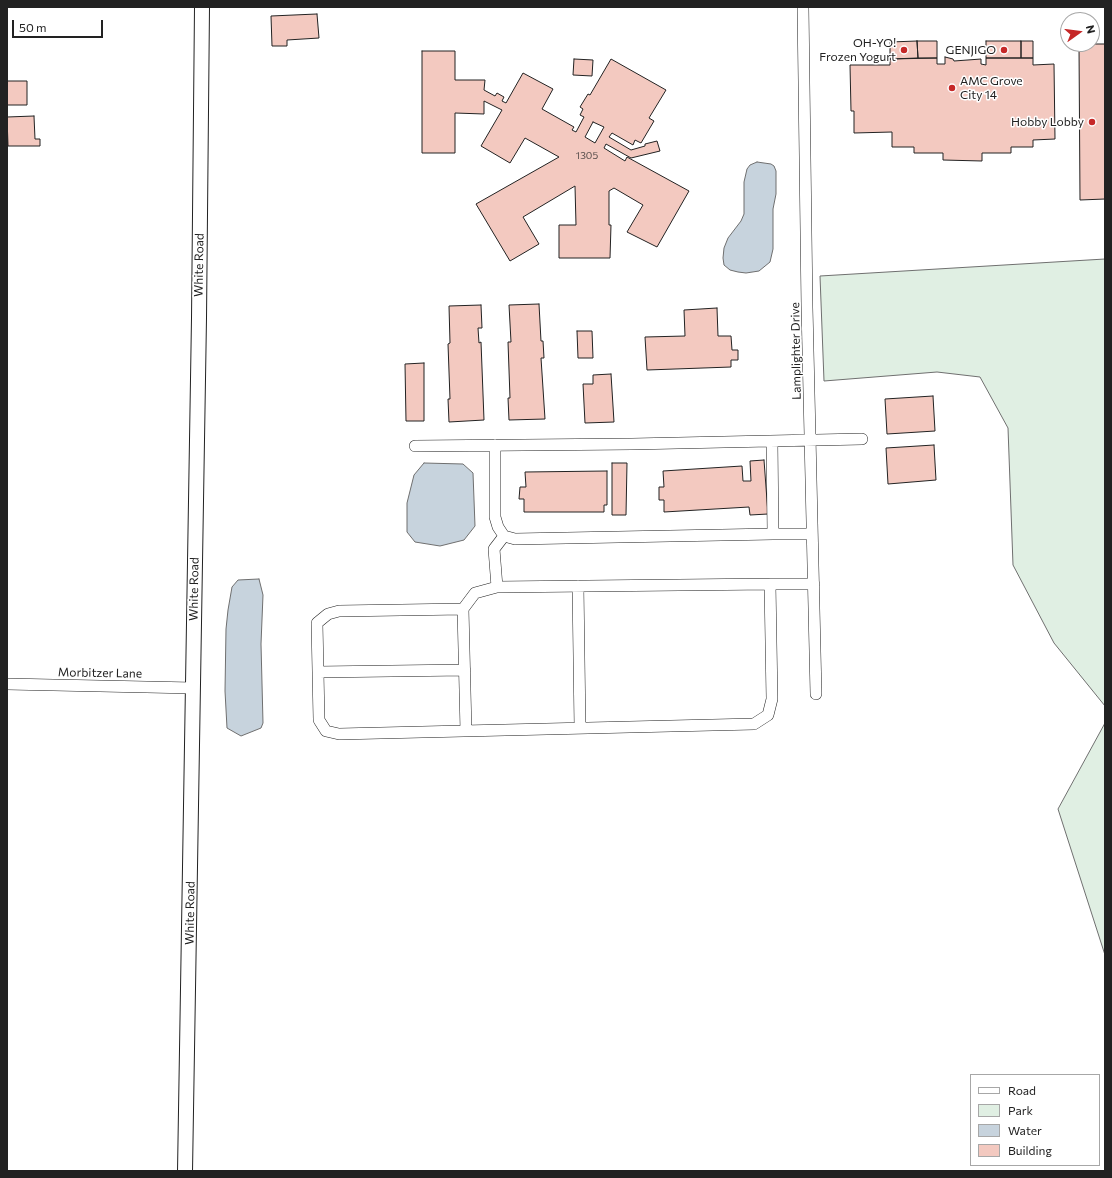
<!DOCTYPE html>
<style>
body{margin:0}
#map{position:relative;width:1112px;height:1178px;overflow:hidden;background:#fff;font-family:Commissioner,sans-serif}
canvas{display:block}
.frame{position:absolute;inset:0;border:8px solid #222;pointer-events:none}
.legend{position:absolute;left:970px;top:1074px;width:130px;height:92px;box-sizing:border-box;background:#fff;border:1px solid #a7a7a7;margin:0;padding:5px 7px;list-style:none;font-size:12px;color:#222}
.legend li{display:flex;align-items:center;gap:8px;height:20px}
.legend b{width:20px;border:1px solid #a7a7a7}
.north{position:absolute;left:1060px;top:12px;width:40px;height:40px;box-sizing:border-box;background:#fff;border:1px solid #a7a7a7;border-radius:50%;rotate:76deg;font-size:11px;font-weight:700;line-height:16px;text-align:center;color:#222}
.north::after{content:'';display:block;margin:auto;width:14px;height:18px;background:#c62828;clip-path:polygon(50% 0,100% 100%,50% 72%,0 100%)}
.scale{position:absolute;left:12px;top:20px;width:91px;height:18px;box-sizing:border-box;border:2px solid #222;border-top:0;padding-left:5px;font-size:12px;line-height:14px;white-space:nowrap;color:#222;-webkit-text-stroke:3px #fff;paint-order:stroke}
</style>
<div id="map">
<canvas width="1112" height="1178"></canvas>
<div class="frame"></div>
<ul class="legend">
<li><b style="height:5px;background:#fff"></b>Road</li>
<li><b style="height:11px;background:#e0efe3"></b>Park</li>
<li><b style="height:11px;background:#c7d3dd"></b>Water</li>
<li><b style="height:11px;background:#f3c9c0"></b>Building</li>
</ul>
<div class="north">N</div>
<div class="scale">50 m</div>
</div>
<script>
const context = document.querySelector('canvas').getContext('2d');
context.lineJoin = 'round';
function fill(path, color) { context.fillStyle = color; context.fill(path, 'evenodd'); }
const poly = rows => new Path2D(rows.map(r => 'M' + r).join(''));
function strokePath(path, color, width, dash) { context.strokeStyle = color; context.lineWidth = width; context.lineCap = dash ? 'butt' : 'round'; context.setLineDash(dash || []); context.stroke(path); }
function drawText(font, color, halo, rows, align = 'center') {
  context.font = font + ' Commissioner,sans-serif'; context.lineWidth = 3; context.setLineDash([]); context.textBaseline = 'middle'; context.strokeStyle = halo; context.fillStyle = color; for (const [text, x, y, turn = 0] of rows) {
    context.save(); context.translate(x, y); context.rotate((+turn || 0) * Math.PI / 180); context.textAlign = isNaN(turn) ? turn : align; if (halo) context.strokeText(text, 0, 0); context.fillText(text, 0, 0); context.restore();
  }
}
const green = poly([
 [1105,259,1105,706,1054,643,1013,565,1008,428,980,377,937,372,824,381,820,276,1105,259],
 [1105,723,1105,955,1058,809,1105,723]
]);
const water = poly([
 [757,162,771,164,774,166,776,171,776,194,773,209,773,249,770,262,759,271,746,273,738,272,730,270,724,265,723,258,724,248,728,238,741,221,744,214,744,182,747,169,750,165,757,162],
 [424,463,463,464,473,473,475,526,464,540,440,546,415,542,407,532,407,503,414,475,424,463],
 [259,579,263,595,261,644,263,723,261,728,241,736,227,728,225,691,226,629,228,610,232,587,238,580,259,579]
]);
const building = poly([
 [317,14,319,38,287,40,287,46,272,46,271,16,317,14],
 [917,41,937,41,937,58,918,58,917,41],
 [917,41,918,58,890,59,890,42,917,41],
 [986,41,1021,41,1021,58,986,58,986,41],
 [1021,41,1033,41,1033,58,1021,58,1021,41],
 [1079,44,1105,44,1105,199,1080,200,1079,44],
 [422,51,455,51,455,80,485,80,484,90,495,96,497,93,504,97,502,101,506,103,523,73,553,89,542,109,574,127,572,130,576,132,584,117,580,115,583,109,580,107,588,94,590,95,611,59,666,90,649,118,654,121,641,143,635,140,633,145,612,133,609,137,631,150,645,146,645,144,657,141,660,151,631,158,606,144,604,148,625,161,627,157,689,191,657,247,627,232,643,205,614,188,609,191,609,225,611,225,610,258,559,258,559,225,576,225,575,186,523,217,539,244,510,261,476,204,559,157,525,138,510,163,481,146,502,110,484,101,484,114,455,113,455,153,422,153,422,51],
 [593,122,604,127,595,143,585,137,593,122],
 [945,57,953,59,954,61,981,59,981,64,986,65,986,58,1033,58,1033,65,1054,64,1055,139,1033,140,1033,147,1011,147,1011,153,982,153,982,161,943,160,943,153,914,153,914,147,892,147,892,132,854,133,854,111,851,111,850,65,890,65,890,59,937,58,937,64,945,64,945,57],
 [574,59,593,60,592,76,573,75,574,59],
 [7,81,27,81,27,105,7,105,7,81],
 [34,116,35,139,40,139,40,146,8,146,7,117,34,116],
 [539,304,541,341,543,341,544,358,541,358,545,419,509,420,508,398,510,398,508,342,511,342,509,305,539,304],
 [481,305,482,328,478,328,479,343,481,342,484,420,449,422,448,399,450,399,448,344,450,343,449,306,481,305],
 [717,308,718,336,731,336,732,350,738,350,738,360,731,360,731,367,647,370,645,337,685,336,684,310,717,308],
 [577,331,592,331,593,358,578,358,577,331],
 [424,363,424,421,406,421,405,364,424,363],
 [611,374,614,422,585,423,583,384,593,384,593,375,611,374],
 [933,396,935,431,887,434,885,399,933,396],
 [934,445,936,480,888,484,886,448,934,445],
 [764,460,768,514,750,515,749,507,664,512,664,500,659,500,659,487,664,487,663,471,742,466,743,481,751,481,750,461,764,460],
 [612,463,627,463,626,515,612,515,612,463],
 [607,471,607,505,604,505,604,512,524,512,524,499,519,499,520,487,526,487,525,472,607,471]
]);
const minor = poly([
 [803,7,807,307,816,694],
 [772,441,773,534],
 [495,445,495,517,498,527,504,536,515,539,773,534,812,534],
 [415,446,632,444,862,439],
 [504,536,494,549,497,587,475,593,463,609,339,611,328,614,317,623,319,720,326,731,339,734,754,724,768,715,772,699,770,584,814,584],
 [578,586,580,728],
 [497,587,770,584],
 [463,609,466,731],
 [318,672,465,670],
 [7,684,193,688]
]);
const tertiary = poly([
 [185,1171,199,318,202,7]
]);
const markers = [
 [904,50,4,"#c62828"],
 [1004,50,4,"#c62828"],
 [952,88,4,"#c62828"],
 [1092,122,4,"#c62828"]
];
const numberNames = [
 ["1305",587,156]
];
const poiNames = [
 ["OH-YO!",896,43],
 ["Frozen Yogurt",896,57],
 ["GENJIGO",996,50],
 ["AMC Grove",960,81,"left"],
 ["City 14",960,95,"left"],
 ["Hobby Lobby",1084,122]
];
const streetNames = [
 ["White Road",199,265,-89],
 ["Lamplighter Drive",796,351,-91],
 ["White Road",194,589,-89],
 ["Morbitzer Lane",100,673,1],
 ["White Road",190,913,-89]
];
fill(green, '#e0efe3');
strokePath(green, '#6f6f6f', 1);
fill(water, '#c7d3dd');
strokePath(water, '#6f6f6f', 1);
fill(building, '#f3c9c0');
strokePath(building, '#222', 1);
strokePath(minor, '#222', 12);
strokePath(tertiary, '#222', 16);
strokePath(minor, '#fff', 11);
strokePath(tertiary, '#fff', 14);
for (const [x, y, r, color] of markers) { const dot = new Path2D(); dot.arc(x, y, r, 0, 2 * Math.PI); context.fillStyle = color; context.fill(dot); strokePath(dot, '#fff', 1.5); }
drawText('10px', '#564c4a', null, numberNames);
drawText('12px', '#222', '#fff', poiNames, 'right');
drawText('12px', '#222', '#fff', streetNames);
</script>
